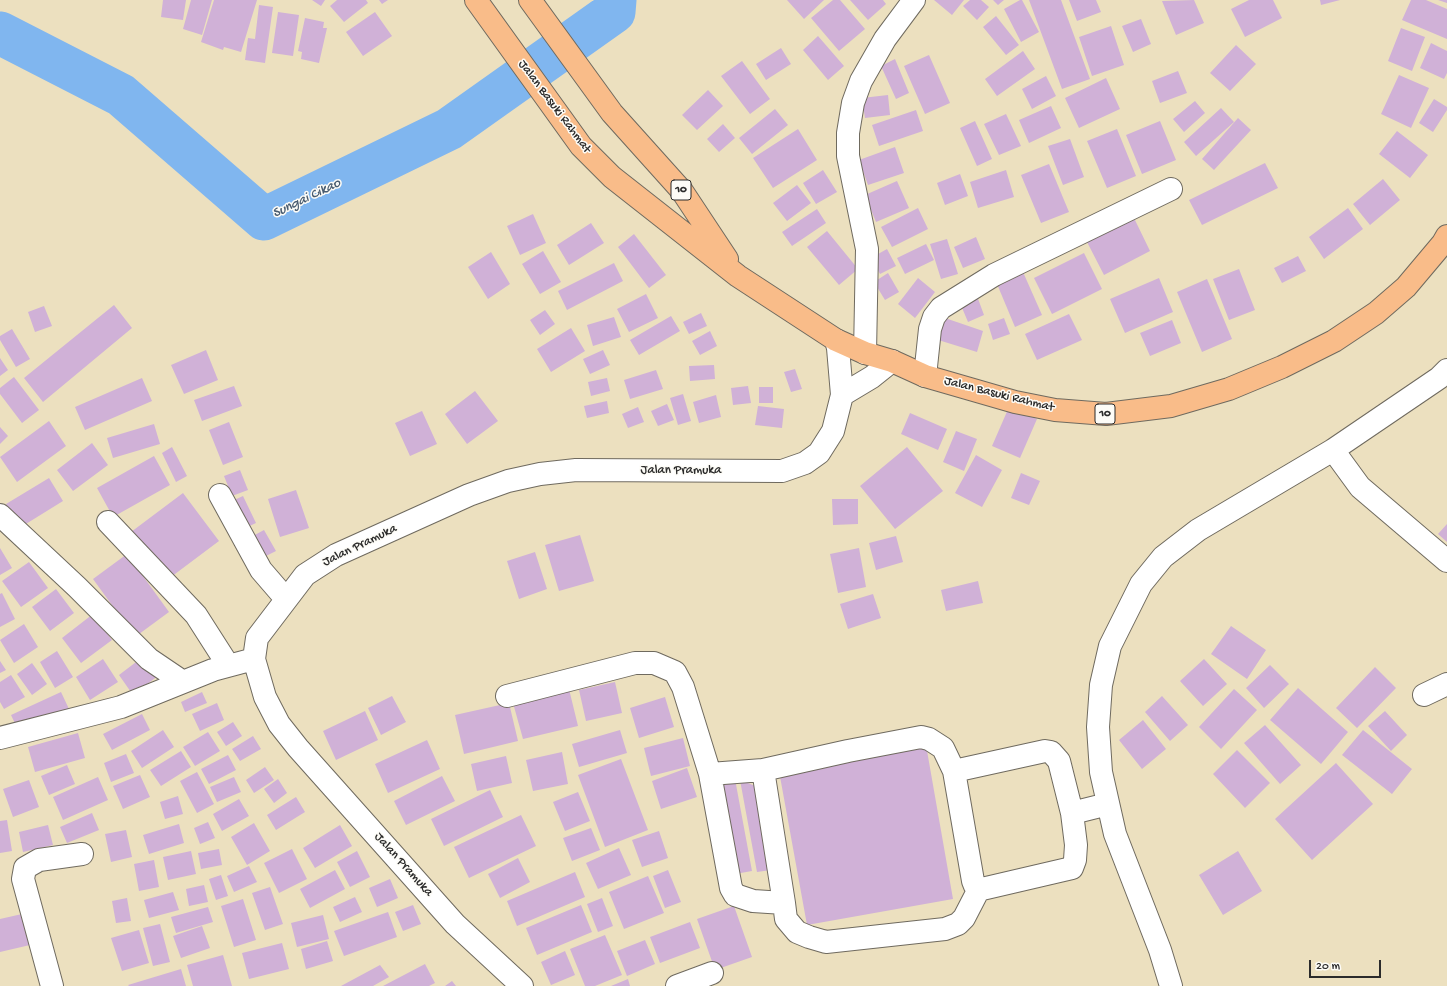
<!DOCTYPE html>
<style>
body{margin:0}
#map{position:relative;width:1447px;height:986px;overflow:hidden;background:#ece0bf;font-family:"Gochi Hand",sans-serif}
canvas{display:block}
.scale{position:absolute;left:1309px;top:960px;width:72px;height:18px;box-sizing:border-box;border:2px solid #2b2b2b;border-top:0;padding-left:5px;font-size:12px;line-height:14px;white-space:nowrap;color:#2b2b2b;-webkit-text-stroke:3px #fdfcf7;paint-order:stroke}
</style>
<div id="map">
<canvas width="1447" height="986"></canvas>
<div class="scale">20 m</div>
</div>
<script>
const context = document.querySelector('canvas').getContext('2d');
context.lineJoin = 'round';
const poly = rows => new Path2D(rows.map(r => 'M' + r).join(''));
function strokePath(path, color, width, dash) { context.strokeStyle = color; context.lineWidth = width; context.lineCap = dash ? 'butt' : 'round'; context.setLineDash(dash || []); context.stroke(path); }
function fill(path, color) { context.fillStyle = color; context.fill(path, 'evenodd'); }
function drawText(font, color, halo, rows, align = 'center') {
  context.font = font + ' "Gochi Hand",sans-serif'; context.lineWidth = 3; context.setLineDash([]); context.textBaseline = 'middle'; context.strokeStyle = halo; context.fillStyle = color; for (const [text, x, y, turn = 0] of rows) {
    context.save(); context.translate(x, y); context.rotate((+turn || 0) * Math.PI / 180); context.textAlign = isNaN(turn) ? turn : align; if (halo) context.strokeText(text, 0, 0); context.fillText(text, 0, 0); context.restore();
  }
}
const river = poly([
 [0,33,121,95,264,219,449,129,614,12,615,0]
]);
const building = poly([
 [163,0,186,0,183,20,161,17],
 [191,0,212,0,202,35,183,29],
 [214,0,257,0,241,52,224,47,223,50,201,42],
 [312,0,325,0,321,6],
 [337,0,366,0,368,3,344,22,330,6],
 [379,0,388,0,382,4],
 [787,0,824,0,804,19],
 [833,0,840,0,865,29,839,51,811,18],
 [850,0,883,0,886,4,868,20],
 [934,0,964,0,952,15],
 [970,0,981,0,989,7,977,20,963,6],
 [993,0,1004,0,998,5],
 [1020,0,1022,0,1039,32,1021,42,1004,9],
 [1029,0,1061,0,1090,79,1062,89],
 [1069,0,1096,0,1101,12,1077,21],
 [1194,0,1204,23,1176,35,1162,1],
 [1249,0,1273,0,1282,18,1245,37,1231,9],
 [1320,0,1340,0,1321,5],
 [1411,0,1426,0,1447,9,1447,39,1402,20],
 [1438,0,1447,0,1447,3],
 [259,5,273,7,265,63,245,60,248,38,255,39],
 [278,12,299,15,293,56,272,53],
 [375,12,392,36,363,56,346,32],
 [996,16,1019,45,1006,55,983,27],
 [305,18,324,22,323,28,327,28,319,63,301,59,302,52,298,51],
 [1141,19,1151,44,1133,52,1122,26],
 [1111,26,1124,65,1092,76,1079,37],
 [1401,28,1425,37,1412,71,1388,61],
 [818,36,844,66,828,80,803,50],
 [1431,43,1447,51,1447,73,1444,79,1420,68],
 [1236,45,1256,64,1230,91,1210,73],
 [781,48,791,64,766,80,756,64],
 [1023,51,1035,69,997,96,985,79],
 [929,55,950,103,925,114,904,66],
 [895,59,909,93,896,99,881,66],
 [742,61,770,99,750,114,721,76],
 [1178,71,1187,93,1160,103,1152,81],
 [1399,75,1429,88,1411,128,1381,114],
 [1046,76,1056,96,1032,109,1022,89],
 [1106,78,1120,109,1079,128,1065,98],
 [708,90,723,106,697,130,682,115],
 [888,95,890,115,865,118,862,98],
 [1434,99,1447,107,1447,110,1433,132,1419,123],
 [1195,101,1205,113,1184,132,1173,119],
 [1051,106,1061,128,1029,143,1019,120],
 [1221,108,1234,122,1196,156,1184,142],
 [775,109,788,125,752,154,739,138],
 [916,110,923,131,879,146,872,125],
 [1006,114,1021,146,999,155,984,124],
 [1238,118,1251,130,1214,170,1202,159],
 [975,121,992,159,977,166,960,128],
 [1160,121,1176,160,1142,174,1126,135],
 [723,124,735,138,719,152,707,139],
 [798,129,817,160,773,188,753,158],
 [1117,129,1136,176,1107,188,1087,141],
 [1397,131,1428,155,1410,178,1379,154],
 [1070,139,1084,177,1063,185,1048,146],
 [895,147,904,173,868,185,859,160],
 [1265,163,1278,188,1202,225,1189,200],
 [1049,164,1069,212,1041,223,1021,175],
 [823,170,837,192,816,204,803,183],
 [1006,170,1014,197,978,208,970,182],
 [960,174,968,196,945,205,937,183],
 [1383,179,1400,200,1370,225,1353,204],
 [897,181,909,208,876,222,865,195],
 [797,185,811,203,787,221,773,203],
 [918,208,928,229,892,247,881,227],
 [1348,208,1363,229,1324,259,1309,237],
 [817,209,826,223,792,246,782,232],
 [533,214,546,243,520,255,507,226],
 [1134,218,1150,251,1104,275,1087,242],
 [591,223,604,243,569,265,557,245],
 [827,231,858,269,839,285,807,247],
 [634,234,666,275,649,288,618,247],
 [976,237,985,259,963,268,954,247],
 [947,239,958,274,941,279,930,244],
 [926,244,934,260,905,274,897,258],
 [887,249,896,266,880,274,871,258],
 [543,251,561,282,540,294,522,264],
 [491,252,510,284,488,299,468,267],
 [1084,253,1102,289,1052,314,1034,278],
 [1298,256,1306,271,1282,283,1274,268],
 [614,263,623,281,567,310,558,291],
 [1239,269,1255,310,1229,320,1213,279],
 [1023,272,1042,315,1015,327,997,284],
 [888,273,899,292,885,300,874,282],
 [918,278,935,292,915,318,898,304],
 [1159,278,1173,312,1125,333,1110,299],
 [1207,279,1232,339,1202,352,1177,292],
 [646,294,658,318,629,332,617,309],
 [977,296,984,315,968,322,960,303],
 [114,305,132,328,43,402,24,378],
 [44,306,52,326,35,332,28,312],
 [545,310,555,324,540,335,530,320],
 [701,313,707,326,689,334,683,322],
 [1069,314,1082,340,1037,360,1025,334],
 [671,316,680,331,639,355,630,340],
 [614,317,621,337,593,346,587,325],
 [942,317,983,331,977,352,935,339],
 [1004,318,1010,334,993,340,988,324],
 [1172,320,1181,343,1150,356,1140,333],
 [571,328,585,351,551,372,537,349],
 [12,329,30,359,16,367,0,340,0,336],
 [710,331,717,346,700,355,692,341],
 [206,350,218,380,184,394,171,365],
 [603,350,610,365,590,374,583,359],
 [0,358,8,370,0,376],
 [714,365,715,379,690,381,689,366],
 [795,369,802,389,791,392,784,372],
 [656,370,663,389,630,399,624,380],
 [14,377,39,410,22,423,0,394,0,388],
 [142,378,152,401,85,430,75,407],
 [607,378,610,391,591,396,588,382],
 [234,386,242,406,202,421,194,400],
 [748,386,751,403,733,405,731,388],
 [759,387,773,387,773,403,759,403],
 [475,391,498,421,467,444,445,414],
 [683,394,691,421,678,425,670,398],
 [716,395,721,417,699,423,693,402],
 [607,401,609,413,587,418,584,406],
 [667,404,674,420,658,426,651,411],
 [758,406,784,409,782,428,755,425],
 [638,407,644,422,628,428,622,414],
 [1009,407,1037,419,1020,458,992,446],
 [422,411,437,444,410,456,395,423],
 [910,413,947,429,938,450,901,434],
 [49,421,66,446,17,482,0,457],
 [229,422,243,457,223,465,209,430],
 [154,424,160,444,113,458,107,438],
 [0,427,8,436,0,444],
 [956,431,977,439,964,471,943,462],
 [92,443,108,465,73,491,57,470],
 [172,447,187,476,176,482,162,453],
 [907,447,943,491,895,529,860,486],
 [976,455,1002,470,982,507,955,493],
 [154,456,170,485,113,517,97,488],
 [240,470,248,490,232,496,224,476],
 [1021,473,1040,481,1029,505,1011,498],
 [49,478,63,501,21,527,6,504],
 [296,490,309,528,280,537,268,499],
 [183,493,219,541,167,580,131,532],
 [243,496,256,523,245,528,232,501],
 [832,499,858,499,858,524,833,525],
 [1447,524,1447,542,1438,534],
 [264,530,276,551,262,558,251,537],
 [580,535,594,581,559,591,545,545],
 [896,536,903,562,876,570,869,543],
 [0,548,12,568,0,575],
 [859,548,866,587,838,593,830,554],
 [535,552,547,589,519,599,507,561],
 [127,554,169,612,135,637,93,579],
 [29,562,48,588,21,607,2,581],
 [978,581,983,603,946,611,941,590],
 [56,589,74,613,50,631,32,607],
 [2,593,15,619,0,627,0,594],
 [873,594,881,618,848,629,840,604],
 [93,614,112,640,81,663,62,638],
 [24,624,38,647,14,663,0,640],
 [1231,626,1266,650,1247,679,1211,654],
 [57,651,73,677,55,688,40,662],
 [144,656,159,675,133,695,119,675],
 [103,659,118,682,90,700,76,677],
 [1204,659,1227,684,1203,706,1180,681],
 [0,661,6,670,0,673],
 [32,663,47,684,32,695,17,674],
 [1270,665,1289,684,1264,708,1246,688],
 [1375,667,1396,688,1357,728,1336,708],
 [11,675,25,697,4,709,0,702,0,682],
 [615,682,622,713,586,721,579,690],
 [1298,688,1348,732,1321,764,1270,720],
 [569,689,578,726,523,739,513,703],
 [1234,689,1257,710,1221,749,1199,727],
 [61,692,69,709,19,732,11,715],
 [202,692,207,703,185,712,181,702],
 [392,696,406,722,381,735,368,708],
 [1162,696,1188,725,1170,741,1145,712],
 [665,697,674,727,639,738,630,708],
 [217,703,224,720,200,731,192,714],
 [509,703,518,741,464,754,455,715],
 [365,711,378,740,336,760,323,731],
 [1385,711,1407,735,1391,751,1368,726],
 [142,714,150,730,112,750,103,734],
 [1143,720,1166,749,1142,769,1119,740],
 [233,722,242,736,226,746,217,732],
 [1265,725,1301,765,1280,784,1244,743],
 [163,730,174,747,142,768,131,751],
 [620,730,627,753,579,767,572,744],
 [1363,730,1412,769,1392,794,1342,755],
 [208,732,220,751,195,766,183,747],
 [78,733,85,758,35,772,28,747],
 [253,736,261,749,240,761,232,749],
 [683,738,690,766,651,776,644,748],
 [427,740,440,769,388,793,375,764],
 [926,745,953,899,807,925,779,771],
 [1237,750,1270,783,1245,808,1213,774],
 [181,751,191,767,161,786,150,770],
 [562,752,568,784,533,791,526,760],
 [126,754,134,773,111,782,104,763],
 [228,755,236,770,209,784,201,769],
 [506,756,512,783,477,791,471,764],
 [621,759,648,830,605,847,578,775],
 [1336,763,1373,804,1312,860,1275,819],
 [67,765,75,784,49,795,41,776],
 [265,767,274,780,254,793,246,780],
 [687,768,697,797,661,809,652,781],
 [197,772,214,804,197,813,180,781],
 [140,775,150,797,123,809,113,786],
 [442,776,455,801,406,825,394,801],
 [98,777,108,800,63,820,53,797],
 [234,777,241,792,217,802,210,787],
 [278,779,287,793,274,803,264,789],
 [735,779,752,871,735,874,718,782],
 [29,780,39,807,13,817,3,789],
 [740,780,758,787,771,870,757,872],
 [490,790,503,817,444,846,431,819],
 [578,792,590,821,565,831,553,802],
 [178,796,183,814,165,819,160,802],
 [296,797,305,812,276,830,267,815],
 [239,799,249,816,222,831,213,814],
 [92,813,99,830,67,843,60,827],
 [521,815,536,846,469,878,454,847],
 [7,820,12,851,0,853,0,821],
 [208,822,215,838,200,844,194,828],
 [254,823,270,851,247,865,231,837],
 [179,824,184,843,149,854,143,835],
 [48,825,53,845,23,852,19,832],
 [340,825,352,846,315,868,303,848],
 [591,828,600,850,572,861,563,838],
 [126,830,132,857,111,862,105,834],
 [659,831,668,858,642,867,632,840],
 [619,848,631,875,598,889,586,863],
 [219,849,222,865,201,869,198,853],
 [292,849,307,879,279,893,264,863],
 [191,851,196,874,168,880,163,857],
 [357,851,370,877,350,887,337,862],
 [1238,851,1262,891,1223,915,1199,875],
 [518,858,530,882,500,898,488,874],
 [154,860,159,887,139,891,134,864],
 [249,866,257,882,234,892,227,876],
 [335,870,345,889,310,908,300,889],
 [668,870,681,902,665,908,653,876],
 [575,872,585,897,517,926,507,901],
 [221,875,228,896,216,900,209,879],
 [648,876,664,913,624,929,609,892],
 [390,879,398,898,377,907,369,888],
 [204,885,208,902,189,906,186,889],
 [270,887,283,924,265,930,252,893],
 [173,892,179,910,149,918,144,900],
 [355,897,362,912,340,922,333,907],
 [127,898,131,921,116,923,112,901],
 [602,898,613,926,598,932,587,904],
 [243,899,256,940,234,947,221,906],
 [413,905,421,924,403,931,395,912],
 [581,905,592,932,537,955,526,928],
 [734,906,752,957,715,970,697,919],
 [208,907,213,922,176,933,171,917],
 [388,912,397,937,344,956,334,931],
 [22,914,30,945,0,952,0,919],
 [323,915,329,939,297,947,291,923],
 [690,922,700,948,660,963,650,937],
 [160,924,170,962,153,966,143,928],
 [202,926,210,948,181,958,173,936],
 [139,930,149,963,122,971,111,938],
 [605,935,622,975,595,986,585,986,570,949],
 [645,940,655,964,627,976,617,951],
 [327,941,333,961,306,969,301,949],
 [282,943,289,969,249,979,242,953],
 [565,951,575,975,551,985,541,962],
 [223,955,232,986,193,986,187,965],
 [425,964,435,983,429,986,383,986],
 [380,965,389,977,373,986,341,986],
 [181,969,186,986,129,986,128,985],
 [628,979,630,986,611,986],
 [452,981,456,986,445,986]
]);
const minor = poly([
 [865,353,867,249,848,156,848,133,853,103,861,81,885,39,914,0],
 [925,376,930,329,934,317,941,308,994,275,1171,189],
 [842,395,872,377,892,361],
 [1333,450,1360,487,1447,561],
 [220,495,261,570,286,599],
 [0,515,77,587,149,659,183,682],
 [108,522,196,615,228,665],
 [1424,695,1447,684],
 [507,696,635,663,654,663,675,672,683,687,710,774,731,888,735,895,753,901,784,903,786,919,797,932,809,937,826,942,945,929,958,924,964,918,979,889],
 [0,738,121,707,213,670,254,659],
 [763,770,784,903],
 [954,771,1045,751,1051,752,1059,761,1072,813,1108,804],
 [710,774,763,770,848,751,921,737,929,739,943,748,954,771,973,881,975,886,982,889,1072,868,1075,860,1076,845,1072,813],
 [52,986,23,879,25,868,39,860,82,854],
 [522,986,455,924,298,748,279,724,265,697,254,659,257,638,305,575,336,555,469,495,508,481,540,474,576,470,782,471,805,463,819,453,833,431,842,395,838,348,836,340],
 [677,986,712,973],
 [1171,986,1160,950,1115,834,1101,772,1098,727,1101,685,1110,646,1141,584,1163,557,1198,530,1333,450,1439,378,1447,370]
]);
const highway = poly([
 [476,0,581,146,612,177,738,276,836,340,865,353,892,361,925,376,1015,402,1055,410,1106,414,1171,406,1229,389,1282,367,1334,341,1376,313,1406,287,1443,243,1447,236],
 [530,0,612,113,682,191,727,259]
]);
const shields = [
 [681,190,20],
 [1105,414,20]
];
const shieldNames = [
 ["10",681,190],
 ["10",1105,414]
];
const streetNames = [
 ["Jalan Basuki Rahmat",554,107,53],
 ["Jalan Basuki Rahmat",999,395,14],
 ["Jalan Pramuka",681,471],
 ["Jalan Pramuka",360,546,-26],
 ["Jalan Pramuka",403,865,48]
];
const waterNames = [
 ["Sungai Cikao",307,199,-26]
];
strokePath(river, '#80b6ef', 43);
fill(building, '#d0b1d7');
strokePath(minor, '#6f6a5f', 24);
strokePath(highway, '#6f6a5f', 24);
strokePath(minor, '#fff', 22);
strokePath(highway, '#f9bc89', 22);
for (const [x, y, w] of shields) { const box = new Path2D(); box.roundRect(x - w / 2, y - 10, w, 20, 3); context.fillStyle = '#fdfcf7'; context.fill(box); strokePath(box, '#2b2b2b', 1); }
drawText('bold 12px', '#2b2b2b', null, shieldNames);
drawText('13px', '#2b2b2b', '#fdfcf7', streetNames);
drawText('italic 14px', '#495c70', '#fdfcf7', waterNames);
</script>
